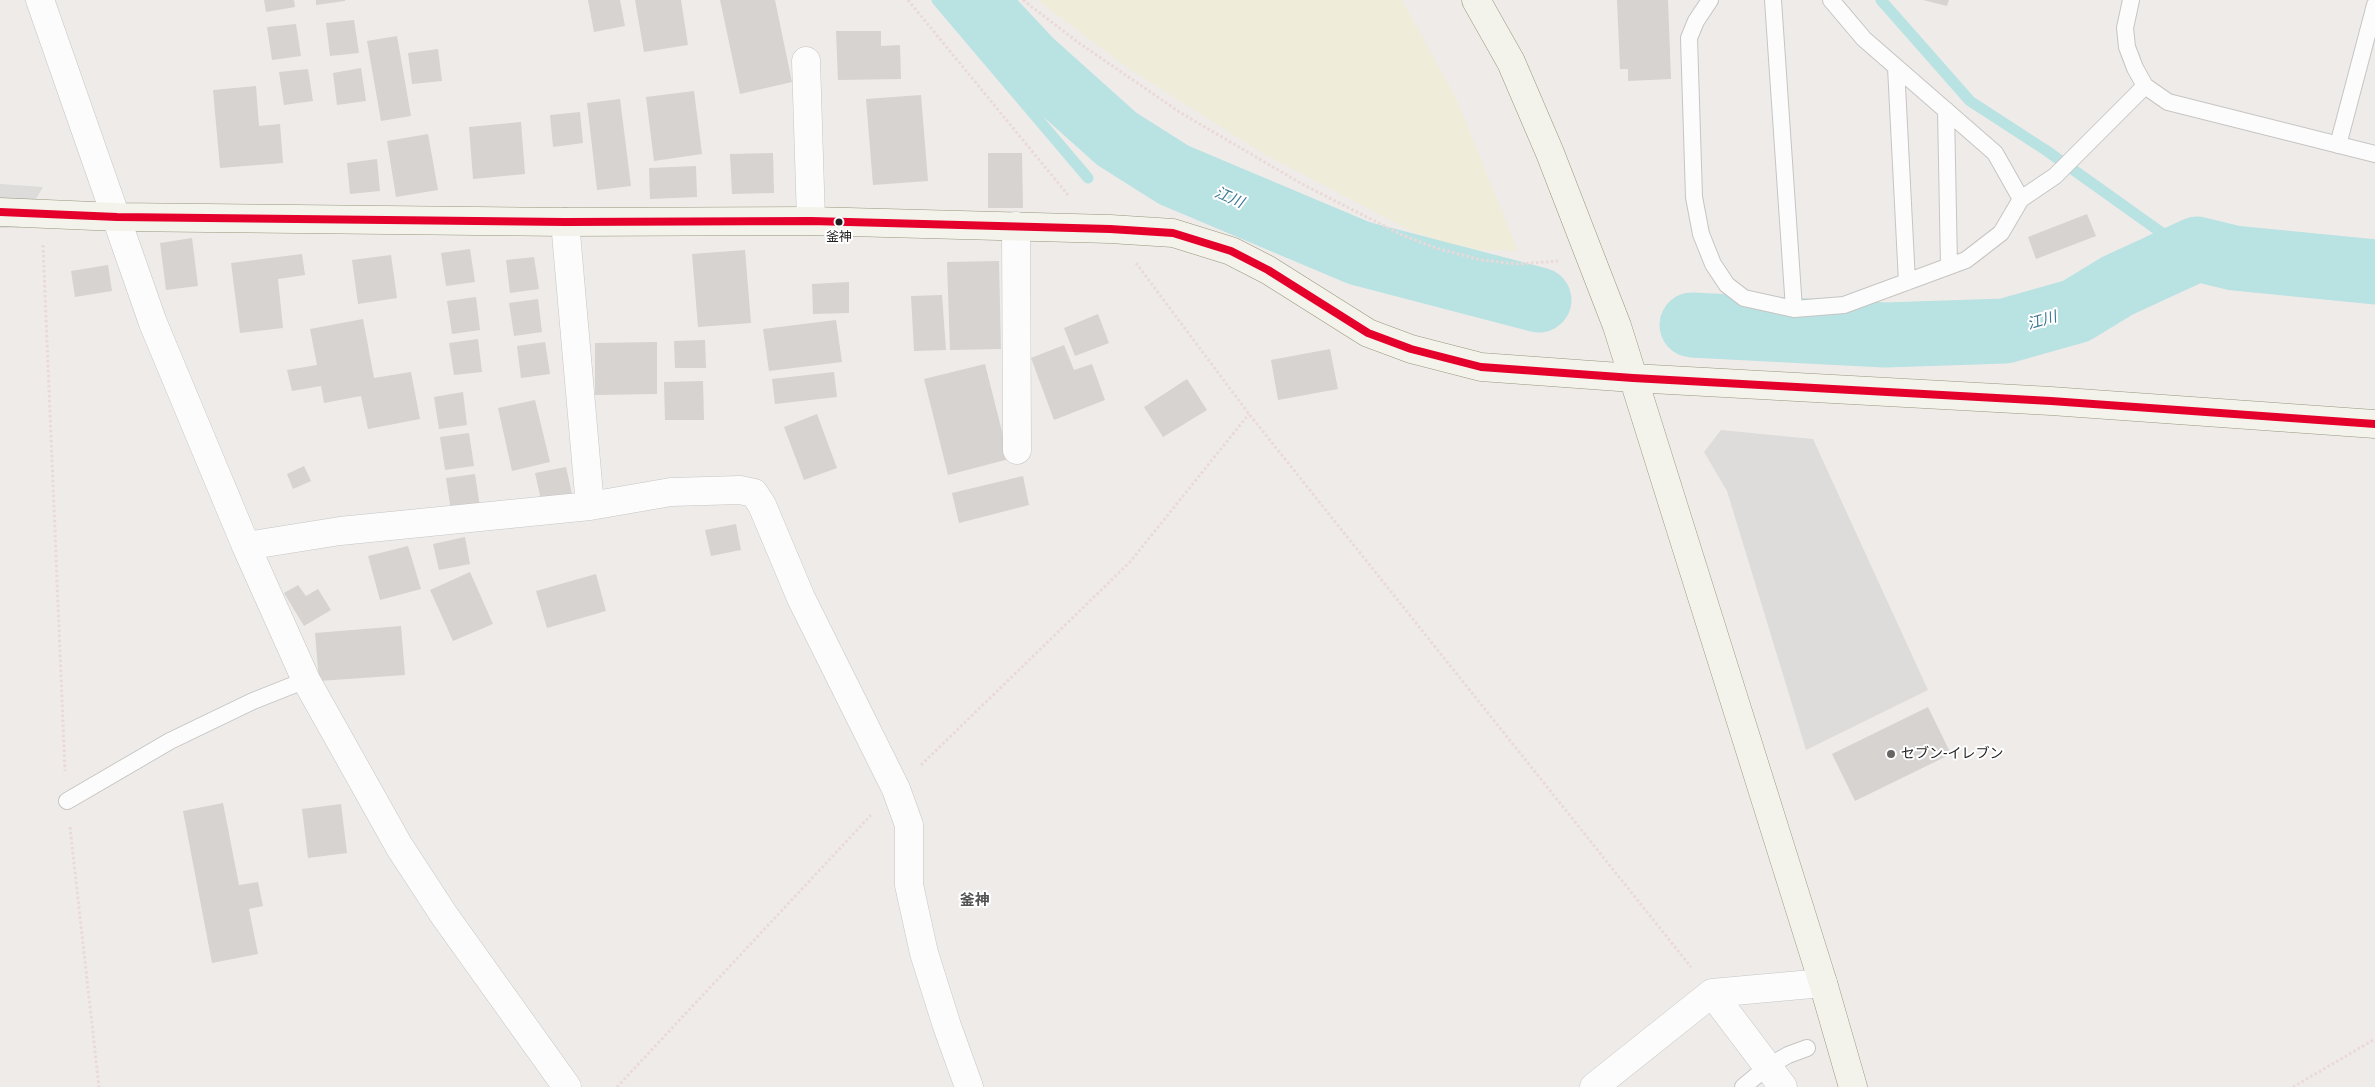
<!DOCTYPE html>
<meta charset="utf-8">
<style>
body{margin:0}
canvas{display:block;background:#eeebe8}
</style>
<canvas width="2375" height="1087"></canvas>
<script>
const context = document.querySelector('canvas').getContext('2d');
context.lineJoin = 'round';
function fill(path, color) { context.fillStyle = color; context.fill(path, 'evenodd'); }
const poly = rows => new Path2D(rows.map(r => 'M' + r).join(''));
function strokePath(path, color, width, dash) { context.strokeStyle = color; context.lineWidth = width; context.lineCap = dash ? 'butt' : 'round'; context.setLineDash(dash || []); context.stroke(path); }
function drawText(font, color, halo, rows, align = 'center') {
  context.font = font + ' "Noto Sans","Noto Sans JP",sans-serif'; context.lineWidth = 4; context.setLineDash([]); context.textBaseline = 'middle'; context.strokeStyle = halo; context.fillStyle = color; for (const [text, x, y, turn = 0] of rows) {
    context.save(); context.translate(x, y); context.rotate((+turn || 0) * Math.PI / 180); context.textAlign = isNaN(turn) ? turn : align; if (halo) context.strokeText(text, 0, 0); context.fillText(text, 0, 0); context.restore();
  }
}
const farmland = poly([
 [1037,0,1402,0,1456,98,1518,251,1477,250,1447,243,1413,232,1262,153,1131,70]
]);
const parking = poly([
 [1721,430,1813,439,1928,690,1806,750,1727,491,1704,452]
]);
const pier = poly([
 [0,184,43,187,19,228,0,228]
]);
const stream = poly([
 [937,0,1088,178],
 [1881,0,1970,101,2047,151,2169,238,2197,249]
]);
const river = poly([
 [973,0,1031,62,1117,139,1174,175,1359,253,1539,300],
 [1692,325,1885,335,2005,331,2076,311,2117,286,2197,249,2234,258,2375,272]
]);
const building = poly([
 [264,0,294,0,295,7,266,12],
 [316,0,345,0,345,1,316,5],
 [588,0,620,0,625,26,594,32],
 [635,0,681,0,688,45,644,52],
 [720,0,775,0,792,82,740,94],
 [1617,0,1668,0,1671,79,1628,81,1628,69,1620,69],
 [1923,0,1949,0,1947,6],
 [354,20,359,53,330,56,326,23],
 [296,24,301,56,272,60,267,27],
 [836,31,881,31,881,46,900,45,901,79,838,80],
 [397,36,411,116,381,121,367,41],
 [438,49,442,81,412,84,408,53],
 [361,68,366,101,337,105,333,73],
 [308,69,313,101,284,105,279,72],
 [256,86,259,126,280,124,283,163,220,168,213,90],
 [694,91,702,154,654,161,646,97],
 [921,95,928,181,873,185,866,99],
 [620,99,631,186,597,190,587,103],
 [580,112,583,143,553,147,550,115],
 [521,122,525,174,473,179,469,127],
 [428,134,438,190,396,197,387,141],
 [773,153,774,193,732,194,730,154],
 [988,153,1022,153,1023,208,988,208],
 [377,159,380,191,350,194,347,163],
 [696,166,697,197,650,199,649,168],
 [2087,214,2096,236,2036,259,2028,237],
 [192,238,198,286,166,290,160,243],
 [470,249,475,282,446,286,441,253],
 [745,250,751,323,698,327,692,254],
 [302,254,305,275,278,279,283,328,240,333,231,263],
 [391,255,397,298,358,304,352,260],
 [534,257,539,289,510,293,506,260],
 [999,261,1001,349,950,350,947,262],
 [108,265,112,291,75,297,71,271],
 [849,282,849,313,813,314,812,284],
 [942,295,946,350,914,351,911,296],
 [476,297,480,330,452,334,447,301],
 [538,299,542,332,514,336,509,303],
 [1098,314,1109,343,1075,356,1064,328],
 [363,319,374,378,411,372,420,419,368,429,361,396,324,403,321,386,292,391,287,370,317,365,310,329],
 [836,320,842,362,769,371,763,329],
 [478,339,482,372,454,375,449,343],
 [705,340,706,368,675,368,674,341],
 [545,342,550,374,521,378,517,346],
 [657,342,657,394,595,395,595,343],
 [1064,345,1074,370,1092,364,1105,400,1054,420,1031,358],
 [1330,349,1338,389,1278,400,1271,360],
 [985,364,1009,459,948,475,924,379],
 [834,372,837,397,775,404,772,379],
 [1187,379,1207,410,1163,437,1144,407],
 [703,381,704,420,665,420,664,382],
 [463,392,467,425,439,429,434,397],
 [535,400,550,462,512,471,498,408],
 [817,414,837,468,804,480,784,427],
 [469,433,474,466,445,470,440,437],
 [304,466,311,481,293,489,287,474],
 [566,467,572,494,541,500,535,473],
 [475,474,480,507,451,511,446,478],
 [1023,476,1029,505,959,523,952,493],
 [736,524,741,550,711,556,705,530],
 [465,537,470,564,439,570,433,544],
 [408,546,421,589,380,600,368,556],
 [470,572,493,624,453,641,430,590],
 [596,574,606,611,547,628,536,591],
 [298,585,306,596,318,589,331,610,304,626,284,593],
 [401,626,405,675,319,681,315,633],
 [1928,707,1951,754,1855,801,1832,754],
 [223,803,239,885,258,882,263,906,249,909,258,954,212,963,183,811],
 [341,804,347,853,308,858,302,809]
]);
const path = poly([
 [908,0,1068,195],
 [1023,0,1079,43,1181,113,1302,184,1402,235,1436,248,1481,260,1518,264,1558,261],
 [43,245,65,771],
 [1136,263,1249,414,1691,967],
 [921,765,1130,562,1249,414],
 [70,827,99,1087],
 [617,1087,871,815],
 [2293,1087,2375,1039]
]);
const lane = poly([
 [1710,0,1696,21,1689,38,1694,197,1701,234,1713,264,1727,285,1744,298,1794,309,1844,305,1966,260,2001,233,2021,199,2055,176,2145,86],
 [1773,0,1794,309],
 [1831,0,1864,39,1995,153,2021,199],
 [2131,0,2125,28,2127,47,2135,68,2145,86,2168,102,2375,154],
 [1896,67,1907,282],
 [1946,110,1949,266],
 [2338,145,2375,5],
 [67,801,170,741,253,701,306,680],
 [1743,1087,1767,1067,1788,1055,1807,1048]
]);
const street = poly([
 [40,0,153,323,246,546,306,680,399,846,444,915,567,1087],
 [806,61,811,221],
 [565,222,590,506],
 [1016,226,1017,450],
 [246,546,340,531,590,506,671,492,740,490,754,493,762,505,801,598,896,789,909,825,909,885,924,953,947,1026,969,1087],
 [1712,993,1783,1087],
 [1594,1087,1712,993,1823,983]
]);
const secondary = poly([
 [1476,0,1511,62,1550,153,1617,326,1823,983,1853,1087],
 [0,212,117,217,565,222,811,221,1110,229,1173,233,1231,251,1268,270,1368,333,1411,349,1481,367,1633,378,2051,401,2375,424]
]);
const bus1 = poly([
 [0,212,117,217,565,222,811,221,1110,229,1173,233,1231,251,1268,270,1368,333,1411,349,1481,367,1633,378,2051,401,2375,424]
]);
const markers = [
 [839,222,4.5,"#1f1f1f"],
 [1891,754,5,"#676665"]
];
const busNames = [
 ["釜神",839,237]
];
const poiNames = [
 ["セブン-イレブン",1901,754]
];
const waterNames = [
 ["江川",1229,198,23],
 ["江川",2042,321,-16]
];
const neighbourhoodNames = [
 ["釜神",975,901]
];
fill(farmland, '#efecda');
fill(parking, '#dedcdb');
fill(pier, '#dddcdb');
strokePath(stream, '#b9e2e3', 11);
strokePath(river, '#b9e2e3', 65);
fill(building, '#d6d3d1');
strokePath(lane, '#c6c5c4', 18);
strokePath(street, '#c6c5c4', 29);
strokePath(secondary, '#99967e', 29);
strokePath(path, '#ebd9da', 3, [2.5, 2.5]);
strokePath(lane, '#fcfcfc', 16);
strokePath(street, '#fcfcfc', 28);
strokePath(secondary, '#f4f3eb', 28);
strokePath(bus1, '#e4002b', 8);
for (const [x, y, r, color] of markers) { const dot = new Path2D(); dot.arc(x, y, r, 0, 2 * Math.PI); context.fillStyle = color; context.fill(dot); strokePath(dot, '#fff', 2); }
drawText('13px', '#1f1f1f', '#fff', busNames);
drawText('14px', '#1f1f1f', '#fff', poiNames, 'left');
drawText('italic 15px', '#3b7795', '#fff', waterNames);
drawText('bold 15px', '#525252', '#fff', neighbourhoodNames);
</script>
